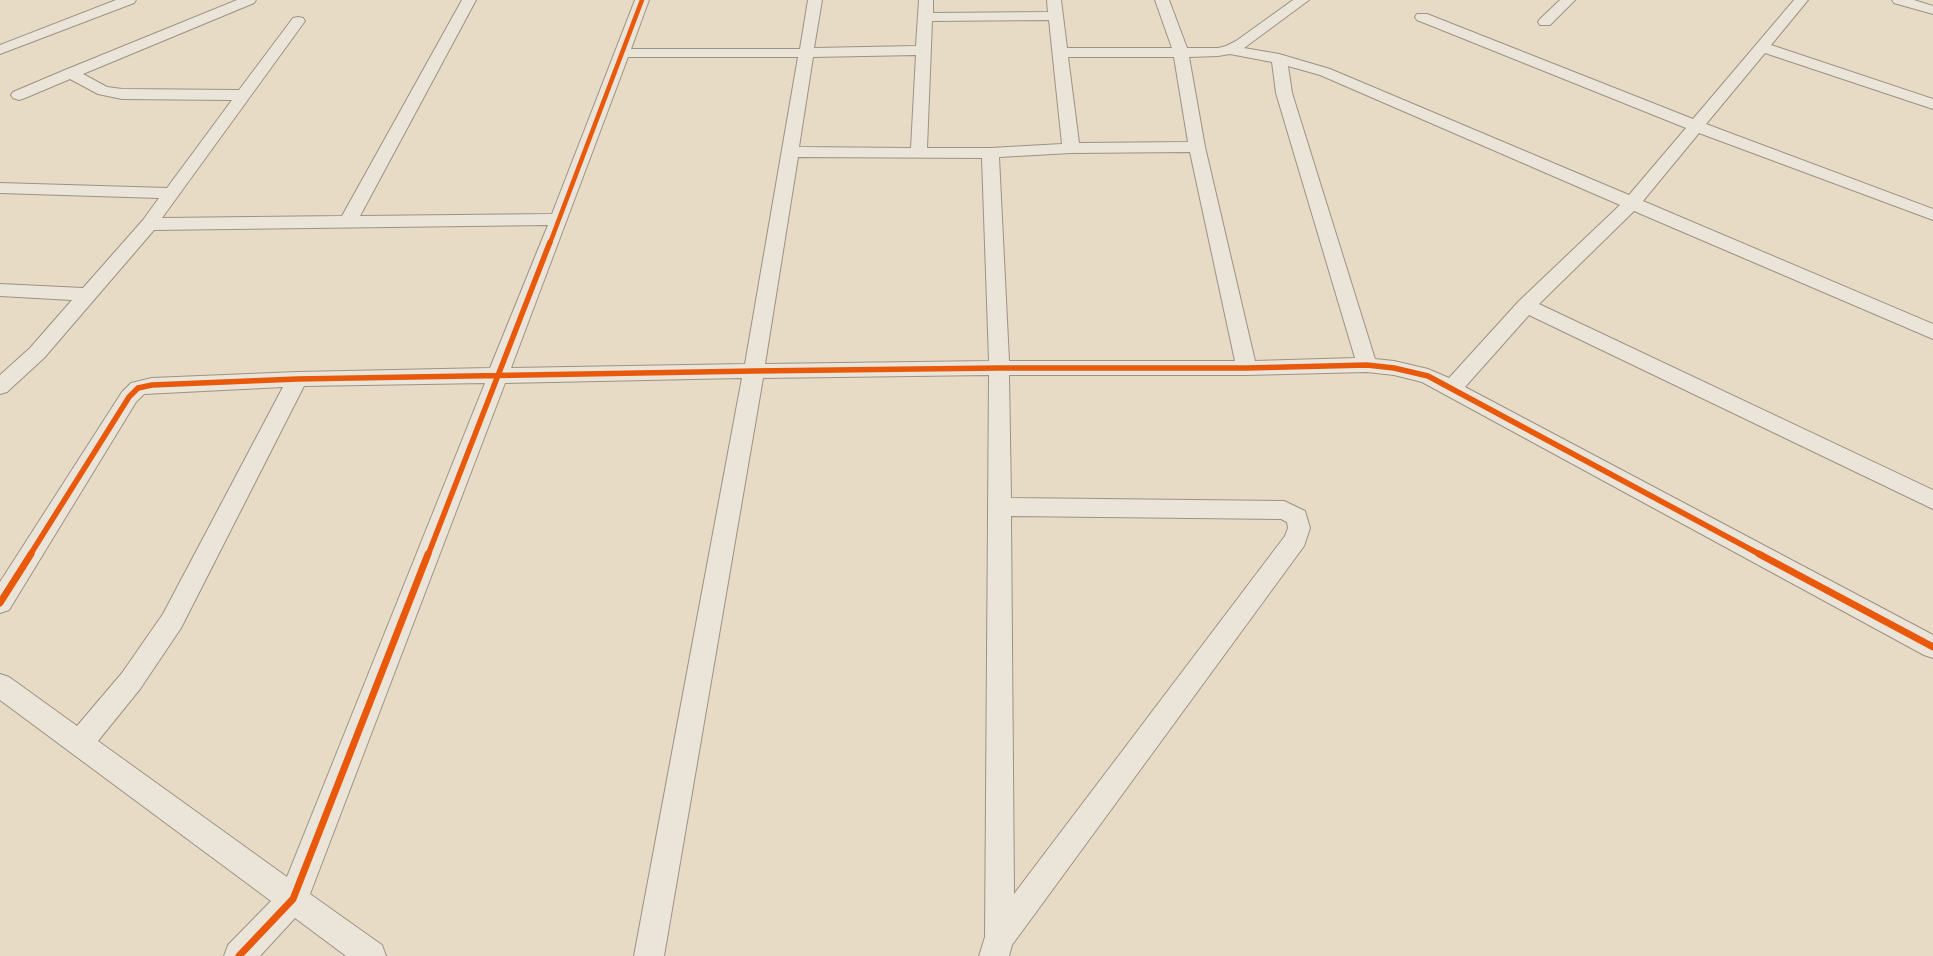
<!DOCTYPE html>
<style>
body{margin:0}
canvas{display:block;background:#e7dbc5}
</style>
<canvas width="1933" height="956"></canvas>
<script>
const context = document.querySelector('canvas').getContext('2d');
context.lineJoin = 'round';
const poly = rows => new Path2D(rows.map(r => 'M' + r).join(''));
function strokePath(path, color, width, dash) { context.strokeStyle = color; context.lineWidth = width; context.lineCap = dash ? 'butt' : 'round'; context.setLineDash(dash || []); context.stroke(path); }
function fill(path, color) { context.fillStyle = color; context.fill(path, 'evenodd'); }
const street = poly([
 [116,0,136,0,134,3,0,54,0,45,116,0],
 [237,0,256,0,254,3,83,74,107,87,122,89,239,90,293,18,298,17,303,18,305,21,162,218,342,216,462,0,476,0,360,216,552,214,635,0,649,0,631,49,800,49,808,0,822,0,814,48,916,46,919,0,933,0,933,13,1048,12,1047,0,1061,0,1067,48,1172,48,1155,0,1169,0,1187,48,1218,48,1226,46,1236,41,1293,0,1309,0,1244,48,1279,54,1330,69,1629,195,1686,128,1417,20,1415,17,1417,14,1427,14,1693,119,1794,0,1808,0,1771,45,1933,99,1933,109,1765,53,1706,124,1933,209,1933,220,1699,133,1643,201,1933,324,1933,339,1634,211,1539,304,1933,490,1933,509,1529,315,1465,387,1933,635,1933,658,1924,655,1422,382,1394,375,1367,372,1247,375,1009,375,1011,498,1284,501,1305,511,1310,528,1304,546,1012,945,1009,956,979,956,985,937,989,375,763,378,664,956,634,956,742,378,505,383,310,894,382,945,386,956,346,956,295,918,260,956,224,956,228,945,271,901,0,700,0,674,9,677,77,726,122,673,163,614,283,387,144,394,136,402,9,610,0,613,0,582,122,392,131,383,152,378,297,372,490,368,548,225,154,230,44,358,7,392,0,394,0,375,30,348,72,300,0,296,0,284,83,288,143,220,159,198,0,193,0,183,167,188,232,100,122,99,98,94,70,79,25,98,19,100,13,98,11,95,13,92,65,70,237,0],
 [1049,20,1062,144,990,148,927,148,932,21,1049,20],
 [1230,54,1272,62,1276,93,1355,358,1255,361,1205,147,1189,57,1218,56,1230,54],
 [916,55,911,148,799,147,813,57,916,55],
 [628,57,798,57,745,364,511,368,628,57],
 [1068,57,1174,57,1188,142,1079,143,1068,57],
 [1288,66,1320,75,1620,205,1519,301,1449,378,1428,369,1394,361,1375,359,1292,93,1288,66],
 [1190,152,1235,361,1009,361,999,157,1071,153,1190,152],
 [798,157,982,158,989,361,765,364,798,157],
 [485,383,287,877,98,741,140,689,181,628,304,386,485,383],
 [1011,516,1281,519,1287,522,1288,528,1285,536,1014,894,1011,516],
 [1560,0,1575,0,1550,25,1540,25,1538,22,1540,19,1560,0],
 [1892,0,1914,0,1933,6,1933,14,1894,3,1892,0]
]);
const cyclewayFar2 = poly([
 [550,243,642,0]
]);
const cyclewayFar1 = poly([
 [30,555,129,397,138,388,152,385,297,379,754,371,999,368,1247,368,1367,365,1394,368,1428,376,1761,555],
 [428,555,550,242]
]);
const cycleway = poly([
 [1759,554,1933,647],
 [0,603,31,554],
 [239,956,293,899,428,554]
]);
strokePath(street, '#9d9284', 2);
fill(street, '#ebe4d9');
strokePath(cyclewayFar2, '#e8590c', 4.5);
strokePath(cyclewayFar1, '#e8590c', 5.5);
strokePath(cycleway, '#e8590c', 7);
</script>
